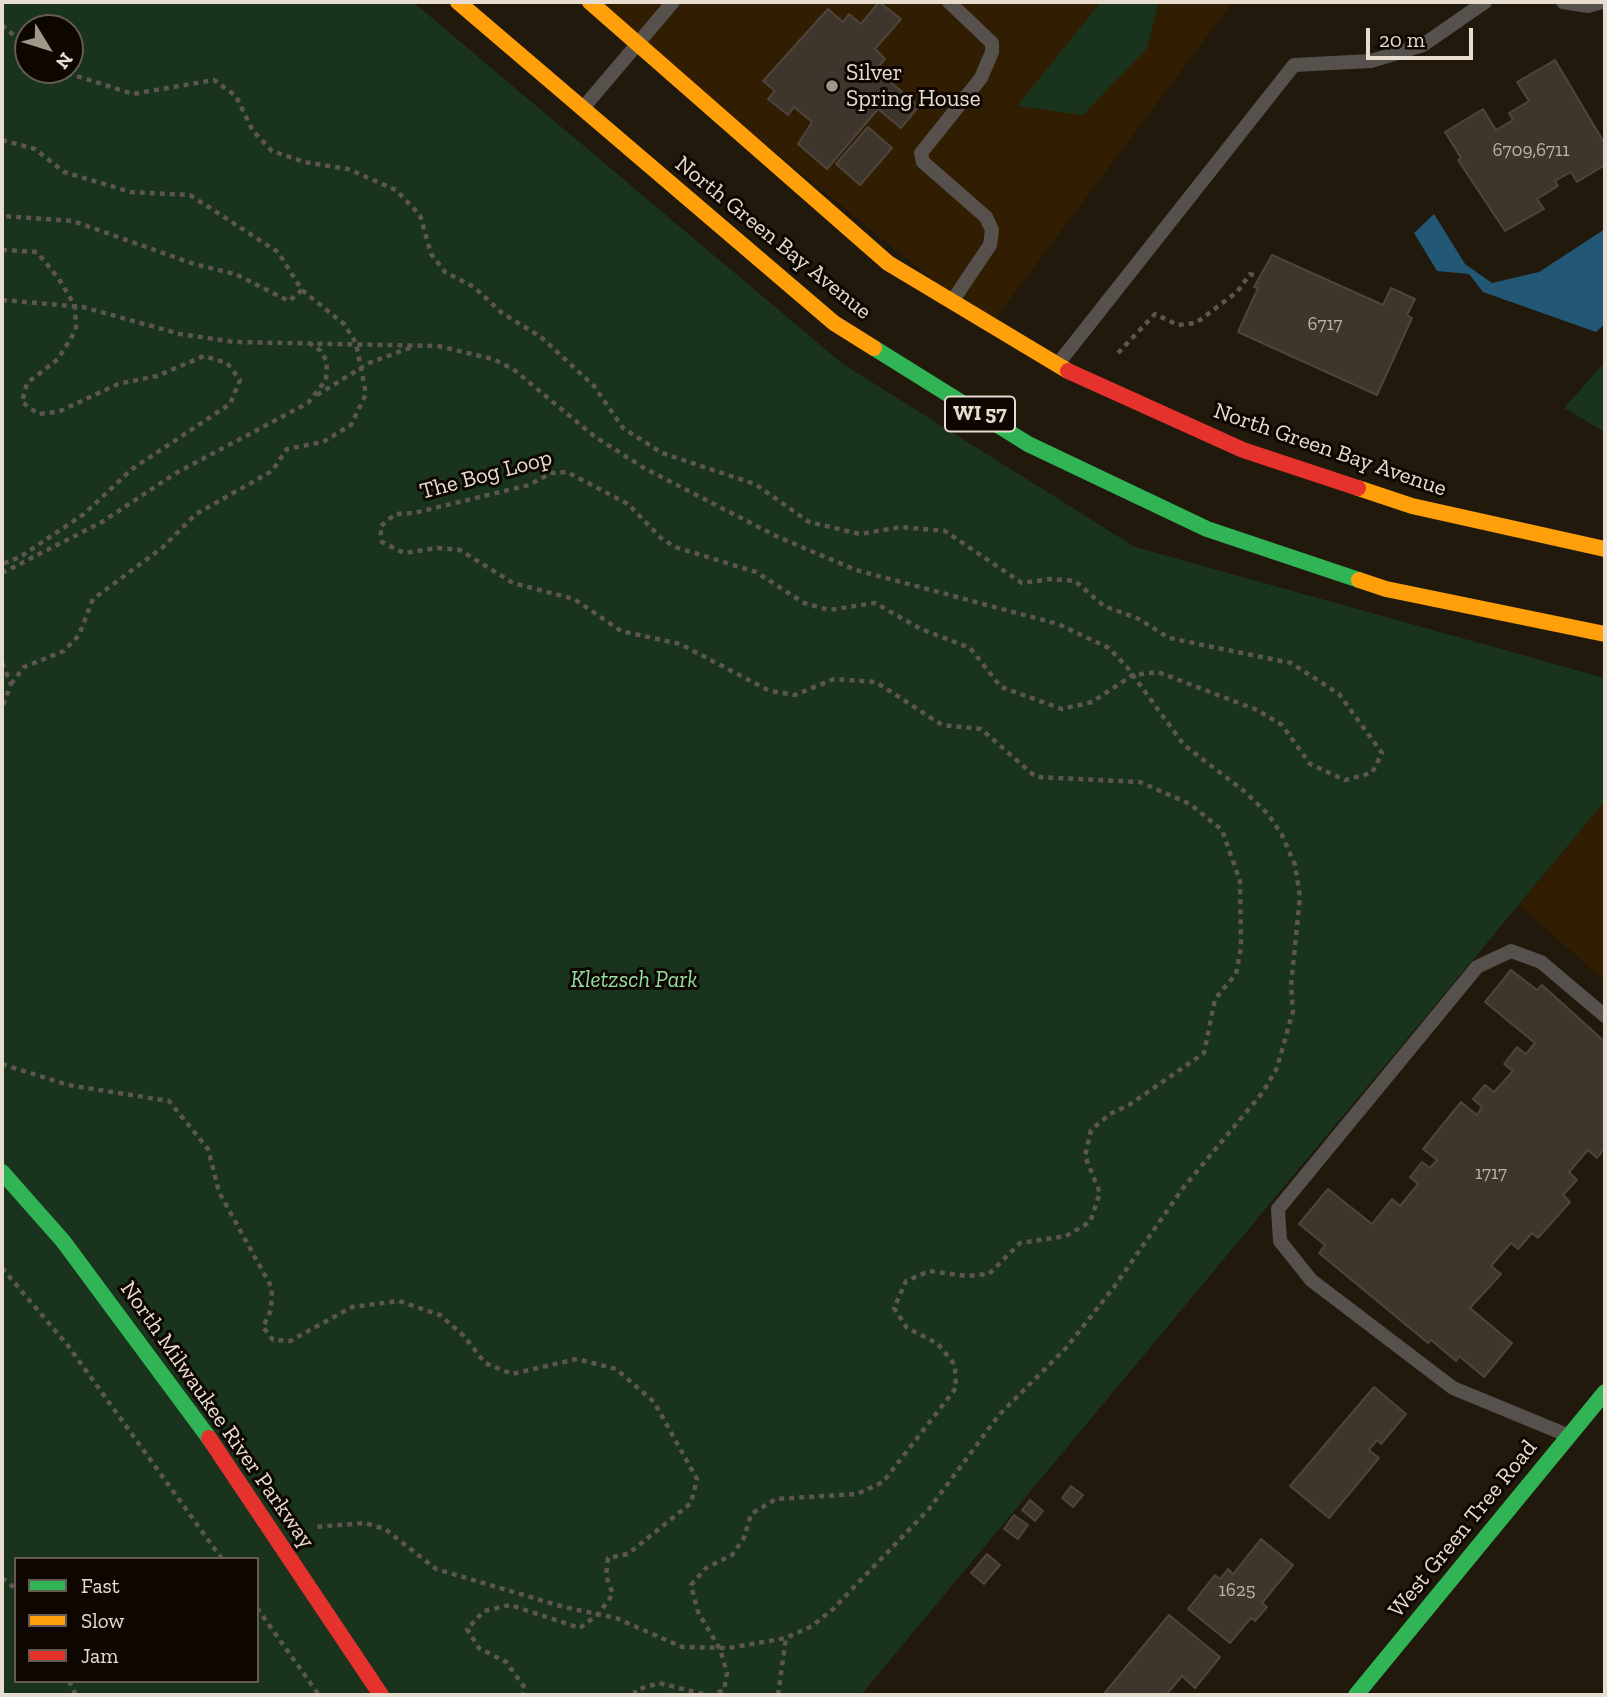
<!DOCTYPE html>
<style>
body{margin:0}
#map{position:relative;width:1607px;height:1697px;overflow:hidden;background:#21190c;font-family:"Zilla Slab",serif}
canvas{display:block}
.frame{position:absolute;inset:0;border:4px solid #e7dcce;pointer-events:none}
.legend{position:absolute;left:14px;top:1557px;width:245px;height:126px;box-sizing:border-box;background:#0d0601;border:2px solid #645c53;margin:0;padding:9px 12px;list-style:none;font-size:21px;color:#e7dcce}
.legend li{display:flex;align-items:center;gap:14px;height:35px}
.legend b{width:35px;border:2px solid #645c53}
.north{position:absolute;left:14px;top:14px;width:70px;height:70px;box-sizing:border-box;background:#0d0601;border:2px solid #645c53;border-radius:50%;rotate:128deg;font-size:19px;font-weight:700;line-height:28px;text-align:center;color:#e7dcce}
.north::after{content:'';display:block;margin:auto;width:24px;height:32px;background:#a2988a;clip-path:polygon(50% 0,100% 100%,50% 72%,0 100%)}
.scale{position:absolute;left:1366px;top:28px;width:107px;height:32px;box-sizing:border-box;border:4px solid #e7dcce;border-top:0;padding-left:9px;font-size:21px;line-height:24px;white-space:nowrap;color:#e7dcce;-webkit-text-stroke:5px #0d0601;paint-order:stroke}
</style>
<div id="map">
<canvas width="1607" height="1697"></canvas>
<div class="frame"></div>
<ul class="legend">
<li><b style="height:9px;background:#30b455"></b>Fast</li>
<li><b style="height:9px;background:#ff9f0a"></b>Slow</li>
<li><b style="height:9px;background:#e5322d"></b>Jam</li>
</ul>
<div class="north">N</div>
<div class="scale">20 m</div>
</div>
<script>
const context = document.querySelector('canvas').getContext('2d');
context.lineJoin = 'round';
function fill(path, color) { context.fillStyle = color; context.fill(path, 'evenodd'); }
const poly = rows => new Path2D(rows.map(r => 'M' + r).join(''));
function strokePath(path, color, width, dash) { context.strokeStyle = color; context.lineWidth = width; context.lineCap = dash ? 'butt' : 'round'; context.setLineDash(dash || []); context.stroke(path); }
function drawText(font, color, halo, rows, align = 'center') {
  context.font = font + ' "Zilla Slab",serif'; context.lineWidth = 6; context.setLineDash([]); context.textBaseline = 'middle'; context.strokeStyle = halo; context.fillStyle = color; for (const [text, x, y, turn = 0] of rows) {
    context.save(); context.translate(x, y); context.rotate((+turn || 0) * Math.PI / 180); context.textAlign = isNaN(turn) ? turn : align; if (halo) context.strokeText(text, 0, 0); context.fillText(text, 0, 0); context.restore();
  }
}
const built = poly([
 [590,2,1233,2,990,326],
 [1605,801,1605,981,1519,905]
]);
const green = poly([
 [2,2,413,2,843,364,1135,547,1605,678,1605,801,861,1695,2,1695],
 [28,28,70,28,70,70,28,70],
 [16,1559,257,1559,257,1681,16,1681],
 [1101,2,1159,2,1147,48,1083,115,1017,106],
 [1605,362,1605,432,1564,408]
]);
const water = poly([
 [1434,214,1465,264,1492,283,1539,272,1605,229,1605,324,1596,332,1483,292,1469,274,1437,271,1414,233]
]);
const building = poly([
 [879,2,901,19,875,49,885,59,876,70,919,106,901,128,878,109,827,169,798,144,812,122,794,107,788,115,768,99,775,91,763,81,828,9,843,22,849,14,861,24,879,2],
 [1555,60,1605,144,1605,165,1577,182,1571,172,1555,181,1558,186,1537,199,1544,209,1505,231,1458,160,1461,158,1445,132,1483,109,1496,130,1513,120,1509,113,1529,101,1517,82,1555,60],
 [868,127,892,148,860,185,836,164,868,127],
 [1272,255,1383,305,1391,288,1415,299,1407,315,1412,318,1377,395,1238,332,1258,288,1254,287,1272,255],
 [1511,970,1537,990,1542,985,1605,1042,1605,1148,1597,1158,1588,1150,1569,1172,1577,1180,1563,1195,1570,1202,1538,1238,1532,1233,1518,1249,1511,1243,1491,1266,1501,1274,1470,1308,1512,1343,1484,1377,1459,1356,1456,1361,1431,1340,1428,1343,1319,1253,1325,1245,1299,1224,1328,1189,1372,1224,1392,1199,1400,1206,1418,1184,1410,1177,1422,1162,1430,1168,1437,1160,1423,1149,1461,1102,1477,1115,1482,1107,1473,1099,1485,1085,1494,1092,1513,1071,1504,1064,1517,1047,1526,1054,1535,1043,1485,1002,1511,970],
 [1374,1387,1406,1414,1381,1444,1377,1440,1369,1450,1379,1458,1329,1518,1290,1486,1374,1387],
 [1071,1486,1083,1495,1073,1507,1062,1498,1071,1486],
 [1030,1500,1043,1511,1035,1521,1022,1510,1030,1500],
 [1014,1515,1028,1525,1018,1539,1004,1529,1014,1515],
 [1261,1539,1293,1565,1262,1603,1267,1607,1255,1621,1251,1618,1230,1643,1188,1609,1215,1575,1220,1579,1228,1569,1233,1574,1261,1539],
 [987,1554,1000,1565,984,1584,971,1573,987,1554],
 [1169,1615,1220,1657,1195,1688,1182,1676,1166,1695,1103,1695,1169,1615]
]);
const path = poly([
 [2,25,28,48],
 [58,70,133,94,214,80,236,96,253,131,272,151,304,162,348,169,396,190,420,215,431,254,445,272,474,287,502,313,541,337,594,386,623,428,662,453,755,484,809,522,860,534,901,527,945,531,1022,583,1051,579,1075,581,1104,606,1139,619,1169,638,1291,663,1339,694,1382,753,1372,773,1345,780,1310,764,1282,725,1257,710,1158,672,1133,675,1092,702,1062,709,1001,687,970,648,921,629,875,603,829,610,804,603,756,572,675,547,661,538,628,504,567,472,551,473,529,485,414,513,395,514,380,527,382,542,404,553,438,548,460,550,513,583,574,599,621,631,680,644,770,691,795,695,834,679,876,682,942,725,981,729,1036,777,1140,782,1190,804,1222,830,1240,881,1241,948,1236,974,1215,999,1204,1053,1129,1105,1110,1114,1091,1130,1085,1156,1100,1193,1090,1222,1066,1236,1020,1243,989,1274,967,1276,929,1271,906,1281,894,1308,907,1328,937,1343,955,1365,956,1388,883,1482,857,1494,776,1499,751,1514,744,1538,732,1555,706,1568,691,1585,698,1612,720,1649,727,1673,724,1690,711,1695],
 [2,140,35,149,64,172,131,192,190,195,278,252,302,290,289,301,235,274,194,264,73,221,2,216],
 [2,250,37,252,59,279,75,306,76,330,58,359,27,383,22,402,38,414,58,412,118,384,157,376,204,356,227,363,240,380,230,404,132,469,84,514,20,557,2,564],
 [2,300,83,307,180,334,234,342,438,346,493,359,513,369,594,436,644,468,778,537,856,570,1058,624,1109,648,1127,667,1184,745,1244,791,1268,814,1282,835,1295,865,1300,897,1291,985,1293,1011,1277,1068,1263,1092,1183,1188,1114,1287,1066,1348,999,1415,929,1509,833,1609,812,1626,786,1638,729,1648,682,1647,616,1618,564,1607,436,1569,385,1529,365,1523,315,1527],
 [1118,353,1155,314,1178,325,1196,323,1237,292,1250,274,1258,277],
 [317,395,369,363,415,346],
 [2,573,102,522,176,473,308,403,326,380,327,362,321,351,309,343],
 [2,663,11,684,2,708],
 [11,684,24,667,64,651,79,635,93,599,162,548,196,514,272,471,287,449,323,442,351,425,366,394,356,343,344,324,302,290],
 [2,1064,68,1085,169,1101,208,1149,219,1192,272,1288,271,1310,263,1327,273,1340,290,1341,352,1307,399,1301,440,1315,464,1336,485,1363,512,1374,577,1359,616,1369,654,1402,697,1479,691,1503,628,1554,608,1558,606,1576,613,1594,598,1614,580,1628,510,1605,484,1611,467,1629,479,1648,506,1662,525,1688,523,1695],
 [2,1268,69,1347,222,1559],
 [2,1578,16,1589],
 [257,1608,319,1695],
 [69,1681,76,1695],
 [634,1695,636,1690,659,1683,707,1695],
 [778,1695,786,1638]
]);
const lane = poly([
 [949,2,992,43,992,52,981,78,921,153,923,162,986,217,992,230,990,245,953,300],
 [1563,2,1588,6,1602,2],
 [583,108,673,2],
 [1057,365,1294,65,1371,61,1423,45,1485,2],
 [1567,1435,1453,1388,1311,1280,1280,1241,1278,1209,1477,967,1511,951,1541,962,1605,1016]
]);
const fast = poly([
 [874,348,1028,444,1207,529,1359,580],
 [2,1172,63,1241,209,1438],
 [1356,1695,1605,1392]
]);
const slow = poly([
 [458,2,834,323,874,348],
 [590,2,888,263,1068,371],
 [1358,488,1412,506,1605,549],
 [1359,580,1386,589,1605,634]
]);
const jam = poly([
 [1068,371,1243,450,1358,488],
 [209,1438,381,1695]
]);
const markers = [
 [832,86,7,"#a2988a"]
];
const numberNames = [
 ["6709,6711",1531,151],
 ["6717",1325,325],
 ["1717",1491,1174],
 ["1625",1237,1591]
];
const shields = [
 [980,414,70]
];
const shieldNames = [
 ["WI 57",980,414]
];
const poiNames = [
 ["Silver",846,73],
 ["Spring House",846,99]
];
const streetNames = [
 ["North Green Bay Avenue",773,238,39],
 ["North Green Bay Avenue",1330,450,19],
 ["The Bog Loop",486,475,-15],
 ["North Milwaukee River Parkway",217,1415,55],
 ["West Green Tree Road",1463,1529,-51]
];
const parkNames = [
 ["Kletzsch Park",634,980]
];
fill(built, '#311d02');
fill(green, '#19331c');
fill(water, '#235776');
fill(building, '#3e362c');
strokePath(building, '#4d453b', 2);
strokePath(path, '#5c5551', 4.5, [5, 5]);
strokePath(lane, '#57514e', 14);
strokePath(fast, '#30b455', 16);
strokePath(slow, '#ff9f0a', 16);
strokePath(jam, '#e5322d', 16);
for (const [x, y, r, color] of markers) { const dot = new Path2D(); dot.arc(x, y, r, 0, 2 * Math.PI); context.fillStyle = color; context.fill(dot); strokePath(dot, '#0d0601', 2.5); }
drawText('19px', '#bdb2a6', null, numberNames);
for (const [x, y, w] of shields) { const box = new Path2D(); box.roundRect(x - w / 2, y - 17.5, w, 35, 5); context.fillStyle = '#0d0601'; context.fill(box); strokePath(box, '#e7dcce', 2); }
drawText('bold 21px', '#e7dcce', null, shieldNames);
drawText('23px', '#e7dcce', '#0d0601', poiNames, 'left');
drawText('23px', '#e7dcce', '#0d0601', streetNames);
drawText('italic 23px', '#92dda0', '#0d0601', parkNames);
</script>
